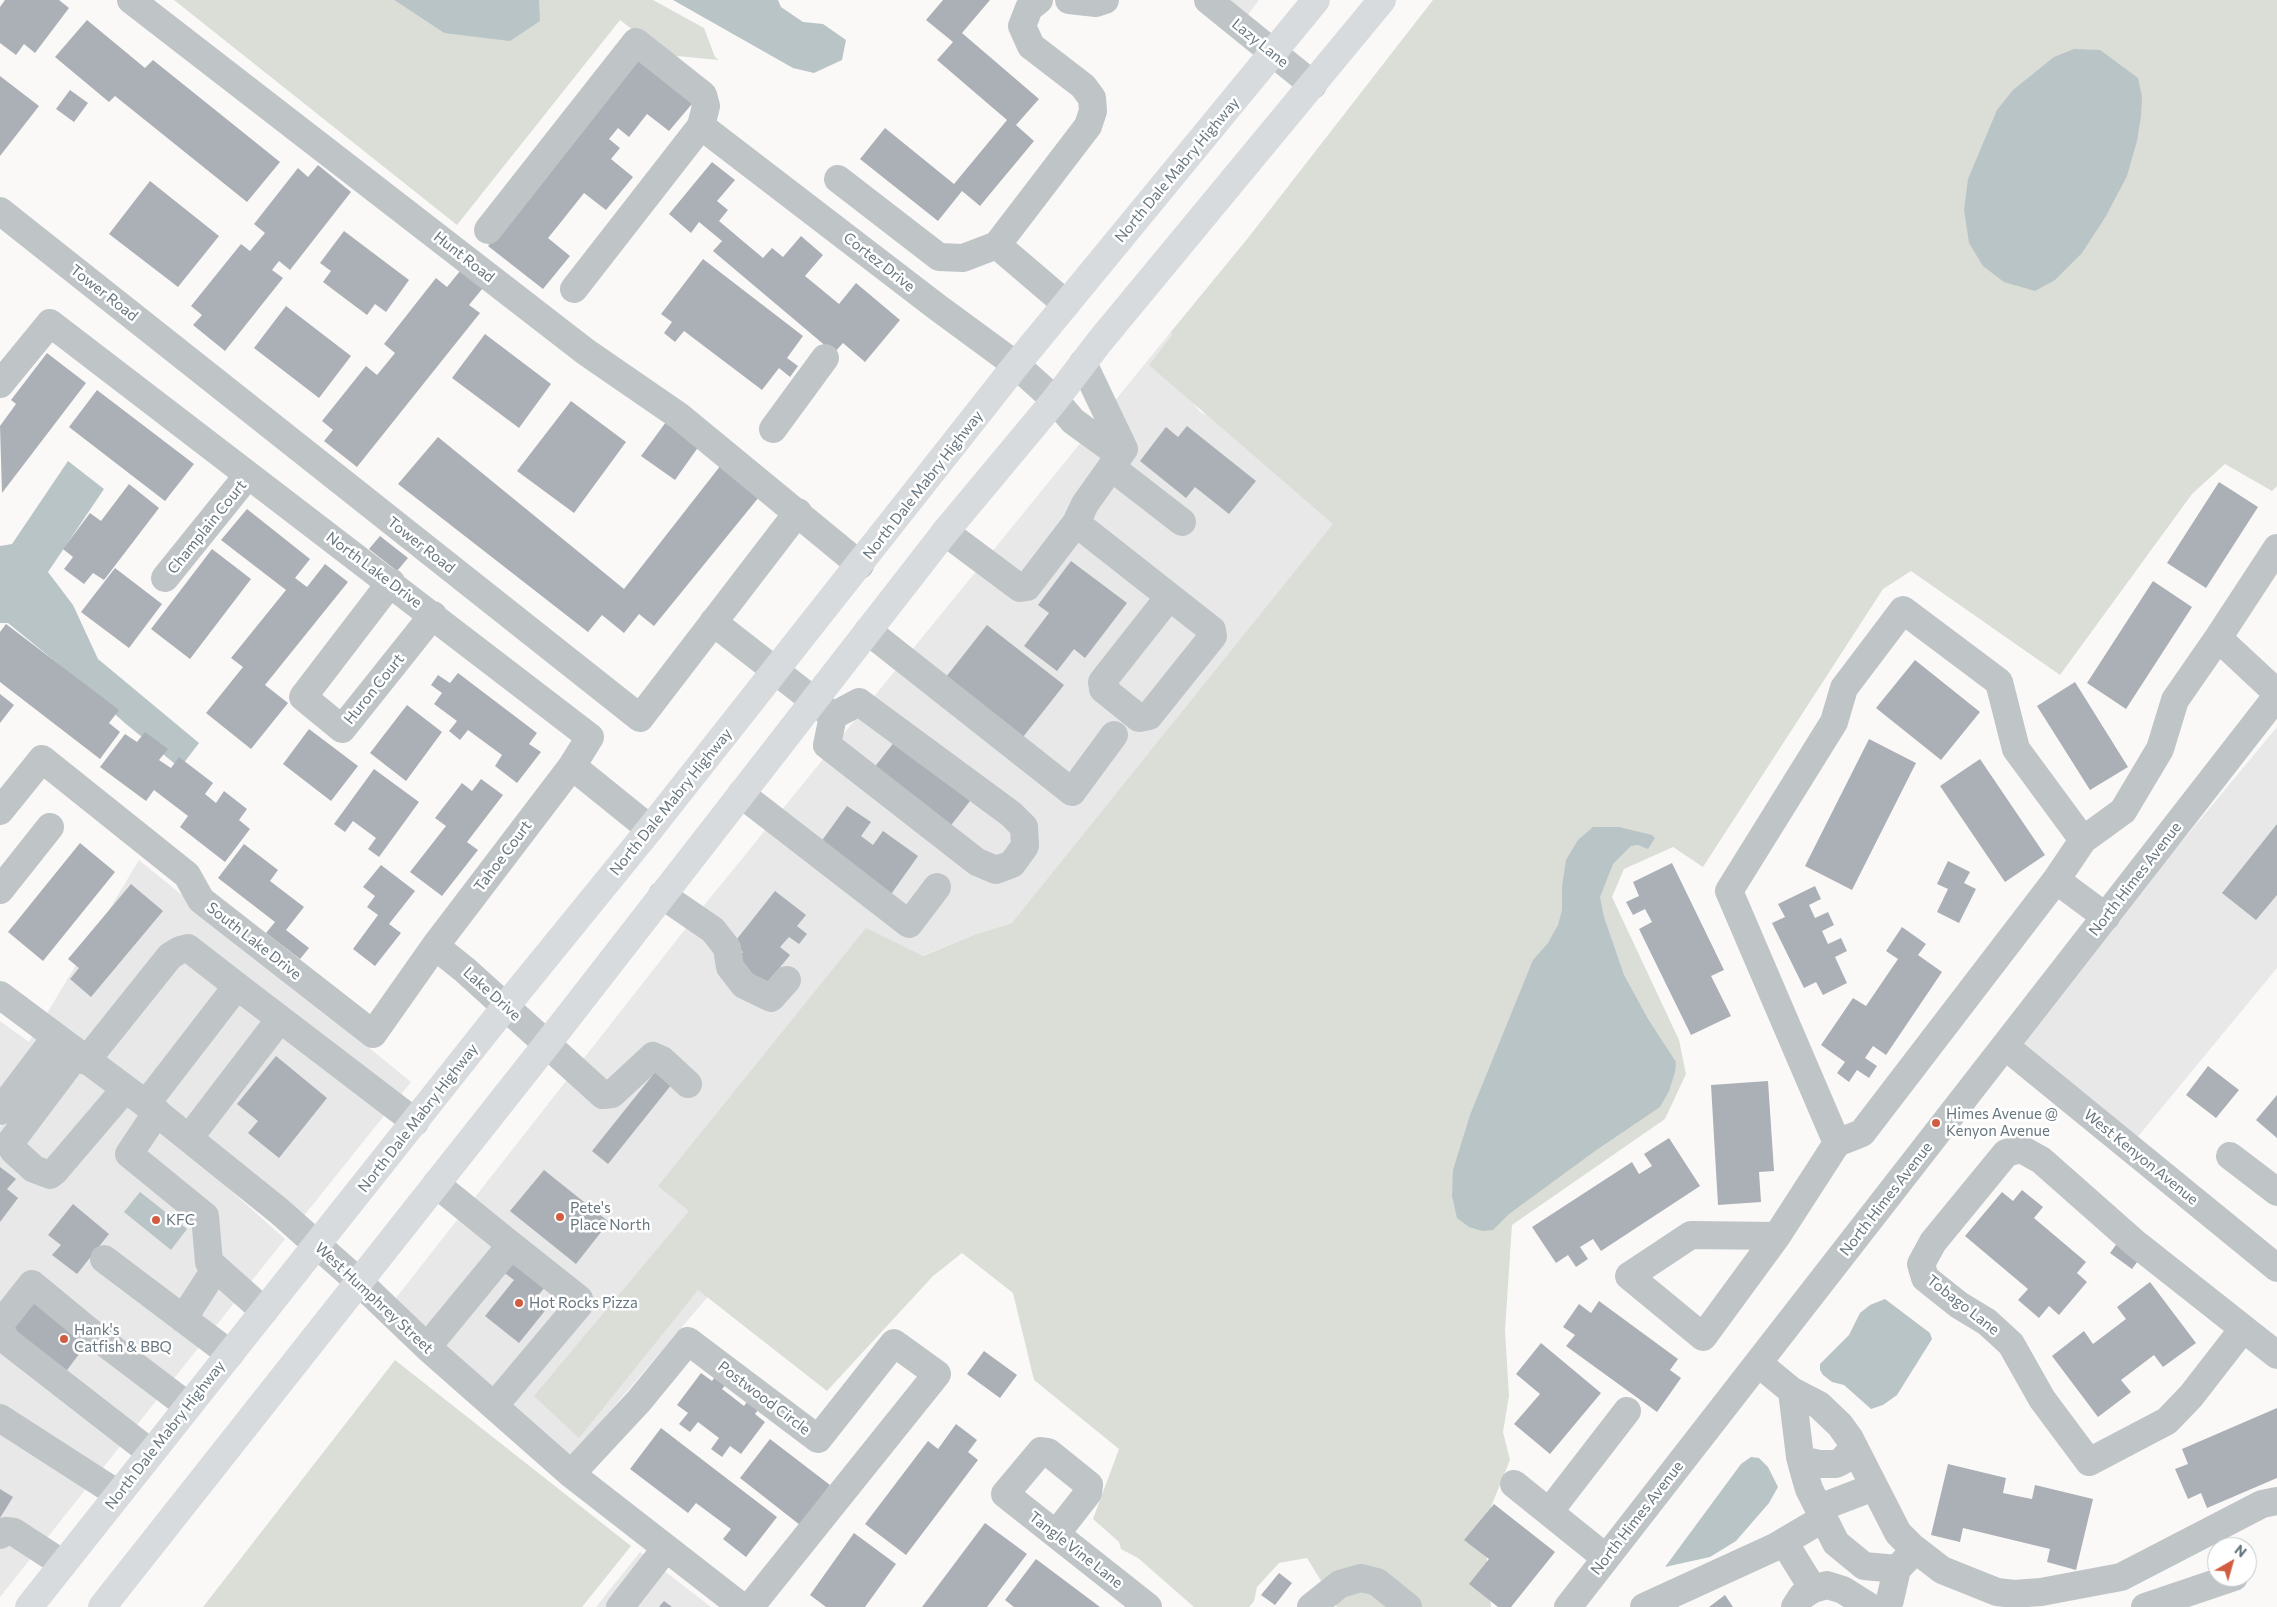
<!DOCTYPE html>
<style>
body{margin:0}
#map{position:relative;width:2277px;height:1607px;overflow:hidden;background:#faf9f8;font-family:Commissioner,sans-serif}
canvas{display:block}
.north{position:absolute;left:2207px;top:1537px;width:50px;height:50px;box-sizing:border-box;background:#fff;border:1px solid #c2c8cc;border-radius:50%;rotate:38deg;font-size:14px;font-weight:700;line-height:20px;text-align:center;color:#67767f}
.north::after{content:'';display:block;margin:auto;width:18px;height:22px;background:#d15c40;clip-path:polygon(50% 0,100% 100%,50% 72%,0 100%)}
</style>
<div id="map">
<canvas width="2277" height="1607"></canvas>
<div class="north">N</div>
</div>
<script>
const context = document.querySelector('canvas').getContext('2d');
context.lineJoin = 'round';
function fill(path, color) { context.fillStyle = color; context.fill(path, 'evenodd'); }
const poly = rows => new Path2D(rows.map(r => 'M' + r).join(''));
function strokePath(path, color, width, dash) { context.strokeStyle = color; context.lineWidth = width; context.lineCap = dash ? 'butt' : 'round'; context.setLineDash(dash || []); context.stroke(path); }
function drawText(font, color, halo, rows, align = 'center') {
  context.font = font + ' Commissioner,sans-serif'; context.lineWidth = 5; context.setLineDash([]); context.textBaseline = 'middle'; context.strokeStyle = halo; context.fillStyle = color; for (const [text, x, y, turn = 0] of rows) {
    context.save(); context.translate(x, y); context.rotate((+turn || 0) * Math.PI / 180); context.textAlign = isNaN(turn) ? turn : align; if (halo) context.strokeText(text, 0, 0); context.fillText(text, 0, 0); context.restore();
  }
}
const built = poly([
 [1225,0,1259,0,1246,17],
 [1170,333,1190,339,1171,375,1200,412,1261,437,1324,505,1335,528,1041,914,976,934,892,968,735,1265,570,1458,392,1303,697,914],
 [2277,727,2277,968,2136,1139,2020,1043,2101,939],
 [139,860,411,1082,299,1222,46,1015],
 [0,1021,29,1042,34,1034,41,1040,0,1094],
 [57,1052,182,1147,285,1239,0,1597,0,1127],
 [640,1552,711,1607,596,1607]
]);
const green = poly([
 [174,0,394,0,444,33,539,21,539,0,653,0,704,28,715,57,719,60,666,55,620,20,457,225],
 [1433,0,2277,0,2277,486,2272,491,2225,464,2192,494,2060,675,1911,571,1883,589,1703,867,1673,847,1624,869,1612,897,1679,1040,1686,1074,1665,1119,1512,1225,1505,1330,1509,1396,1503,1432,1510,1460,1484,1524,1491,1607,1337,1607,1307,1558,1279,1563,1257,1587,1254,1601,1249,1607,1194,1607,1138,1558,1121,1549,1119,1542,1093,1519,1119,1449,1034,1380,1013,1293,962,1253,933,1276,827,1391,698,1290,579,1438,534,1396,689,1211,658,1186,866,928,923,956,976,934,1012,923,1333,524,1149,365,1173,334,1170,333,1248,238],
 [395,1360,631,1546,582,1607,203,1607]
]);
const water = poly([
 [394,0,539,0,540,21,510,41,444,33],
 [673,0,778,0,781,7,803,22,823,24,846,40,842,60,814,73,793,68],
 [2074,49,2100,50,2138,78,2142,97,2141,116,2137,141,2127,176,2106,216,2082,253,2055,280,2035,291,2004,282,1983,266,1969,243,1964,210,1968,179,1997,110,2013,90,2054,57],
 [68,461,104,489,48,572,73,605,98,659,199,743,180,768,126,724,57,663,8,623,0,623,0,546,12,544],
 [1593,827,1619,827,1652,835,1655,838,1648,849,1638,845,1631,846,1613,864,1600,897,1604,917,1624,975,1648,1019,1676,1062,1675,1072,1669,1091,1660,1107,1595,1151,1509,1214,1493,1230,1482,1231,1469,1227,1457,1218,1452,1196,1453,1170,1470,1115,1533,960,1548,943,1558,925,1562,910,1562,887,1566,860,1578,840],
 [140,1192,187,1229,171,1250,124,1212],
 [1885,1299,1930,1333,1932,1339,1897,1395,1883,1405,1871,1409,1844,1385,1832,1382,1823,1375,1820,1370,1820,1364,1849,1335,1860,1313,1870,1305],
 [1751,1457,1759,1458,1768,1467,1778,1487,1769,1503,1736,1541,1710,1557,1665,1567,1741,1464]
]);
const building = poly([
 [5,0,59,0,69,8,35,53,24,44,16,55,0,43,0,7],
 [943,0,990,0,962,33,1039,99,1016,125,1034,141,980,206,962,191,938,221,860,159,885,128,954,184,1007,120,937,60,953,42,926,20],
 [87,20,145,68,153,60,280,162,247,202,115,96,109,102,55,57],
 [642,54,697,98,669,131,647,114,629,137,618,128,609,139,620,148,611,159,633,177,606,210,584,193,557,227,548,238,570,256,543,289,488,246],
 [0,76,39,106,0,156],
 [70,90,88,103,74,122,56,109],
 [712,162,735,180,717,201,728,210,719,221,763,258,772,248,783,257,801,236,823,255,805,276,816,285,839,304,856,283,900,320,865,362,843,343,834,353,713,251,722,241,699,222,691,233,669,214],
 [318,165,351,192,290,270,279,261,272,270,283,278,225,351,193,325,202,315,191,306,241,244,250,251,265,233,254,224,298,168,308,177],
 [150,181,219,236,178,287,109,234],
 [344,231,409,280,386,312,375,304,367,315,323,282,331,271,320,263],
 [703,259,803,336,787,358,798,366,790,377,779,368,762,390,684,331,675,342,664,333,672,322,661,314],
 [465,265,487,283,469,305,480,313,357,467,324,441,333,430,322,421,366,366,377,375,395,353,384,344,436,278,447,287],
 [286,306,351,356,319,398,254,348],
 [485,334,551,384,519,428,452,378],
 [47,353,86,383,2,493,0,426,16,404,11,400],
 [97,390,194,464,165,501,69,427],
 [571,401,626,442,574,513,517,471],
 [666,422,699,446,675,480,641,456],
 [1187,426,1256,481,1229,514,1195,487,1186,498,1140,461,1166,427,1178,437],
 [438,437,624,589,721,465,759,497,654,626,639,614,624,633,602,615,588,632,398,484],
 [2219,482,2258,507,2206,588,2167,563],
 [129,484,159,508,104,580,93,573,84,584,64,569,73,557,63,549,90,513,101,521],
 [247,509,310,559,295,578,307,587,325,564,348,582,265,685,288,703,251,749,206,713,243,667,231,658,286,590,221,540],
 [380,536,408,558,397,571,369,549],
 [212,549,251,579,190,659,151,629],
 [1071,561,1127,603,1085,658,1074,649,1057,671,1024,646,1049,613,1038,605],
 [115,568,162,604,129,648,81,612],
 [2153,581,2192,607,2126,709,2087,683],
 [6,624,119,710,109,723,120,732,100,759,0,682,0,632],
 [987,625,1064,685,1023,737,946,677],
 [1915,660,1980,712,1941,760,1876,708],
 [458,673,537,733,529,744,541,752,517,783,495,766,502,755,468,730,460,740,449,731,457,721,434,704,442,693,431,685,438,675,450,683],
 [2075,682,2128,767,2090,790,2037,706],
 [0,694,14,705,0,723],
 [407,705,442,732,406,781,370,753],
 [309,729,358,766,331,801,283,764],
 [145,732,168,749,159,760,171,768,179,757,213,783,205,794,216,803,224,791,247,809,239,820,250,829,225,862,180,827,188,816,154,790,146,801,100,767,125,734,137,742],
 [1869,739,1916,763,1852,890,1805,866],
 [895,741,970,801,948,829,873,769],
 [1980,759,2045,855,2005,882,1940,786],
 [374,769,419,802,379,857,368,849,376,838,353,821,345,832,334,824],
 [481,779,503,795,467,842,478,850,442,896,410,872,446,826,435,818,462,783,472,791],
 [847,806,871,822,861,836,873,845,883,831,918,856,889,897,818,846],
 [2277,824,2277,895,2256,920,2222,893],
 [80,843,115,872,43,961,8,932],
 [244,844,278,870,270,881,304,907,286,930,309,948,300,959,266,933,275,922,218,878],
 [1948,861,1970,872,1964,883,1976,889,1959,923,1937,912,1948,889,1937,884],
 [1672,863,1724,970,1711,976,1731,1016,1691,1035,1639,929,1652,922,1645,909,1633,915,1626,902,1639,896,1633,882],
 [381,865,415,891,389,924,401,933,375,966,353,949,378,915,367,907,375,896,363,887],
 [131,884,163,911,91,997,70,979,79,968,68,959],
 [1815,886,1821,899,1809,905,1815,918,1828,912,1834,925,1822,931,1828,944,1841,938,1847,951,1835,957,1847,983,1823,995,1816,982,1804,988,1772,923,1785,917,1778,904],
 [775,891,806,915,797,926,807,934,799,944,789,937,780,947,790,955,765,986,735,962,743,952,733,944],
 [1902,927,1926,944,1918,955,1942,972,1886,1055,1873,1046,1865,1058,1877,1066,1869,1078,1857,1070,1849,1082,1837,1073,1845,1062,1821,1045,1853,998,1866,1006,1898,959,1886,951],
 [276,1056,327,1098,279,1158,248,1133,258,1121,237,1104],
 [2208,1066,2239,1090,2216,1118,2186,1095],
 [656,1071,672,1084,608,1164,592,1151],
 [1768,1081,1774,1171,1759,1172,1761,1202,1718,1205,1711,1085],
 [2277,1095,2277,1138,2256,1120],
 [1669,1138,1700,1186,1601,1251,1593,1239,1580,1247,1588,1259,1576,1267,1568,1255,1556,1263,1532,1227,1632,1162,1639,1174,1652,1166,1644,1154],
 [0,1167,16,1179,7,1189,18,1198,0,1222],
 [544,1170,609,1222,576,1264,510,1211],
 [2022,1190,2043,1207,2034,1218,2086,1262,2077,1273,2087,1282,2059,1315,2049,1306,2039,1318,2018,1300,2028,1289,1965,1236,2002,1192,2013,1201],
 [73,1204,109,1234,77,1274,52,1255,61,1245,48,1235],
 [2121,1238,2143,1254,2132,1269,2110,1253],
 [512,1259,546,1286,536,1298,548,1307,519,1343,485,1316,514,1280,502,1271],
 [2150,1282,2196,1343,2163,1367,2154,1355,2121,1380,2131,1392,2098,1417,2052,1356,2084,1331,2093,1344,2126,1319,2117,1307],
 [32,1297,89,1341,64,1374,6,1331],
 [1599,1301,1678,1359,1670,1370,1681,1378,1657,1412,1566,1346,1575,1335,1563,1327,1579,1304,1591,1313],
 [1541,1343,1601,1393,1550,1454,1514,1424,1540,1394,1516,1374],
 [984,1351,1017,1375,1000,1398,967,1374],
 [720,1370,731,1379,722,1389,744,1406,752,1395,763,1403,755,1414,765,1422,741,1454,730,1446,722,1457,711,1449,719,1438,698,1422,690,1432,679,1424,688,1413,677,1405,701,1373,712,1381],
 [2277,1408,2277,1478,2207,1508,2201,1493,2188,1499,2175,1469,2188,1464,2182,1449],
 [956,1424,977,1440,968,1452,978,1460,906,1555,865,1524,928,1441,938,1449],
 [661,1428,777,1517,746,1557,723,1539,731,1529,696,1503,688,1513,630,1469],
 [770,1439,830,1485,800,1525,740,1478],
 [1948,1464,2006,1478,2003,1493,2017,1496,2032,1499,2035,1485,2093,1499,2076,1570,2047,1562,2050,1549,1963,1528,1960,1542,1931,1535],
 [0,1489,13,1497,0,1518],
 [1494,1504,1555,1552,1511,1607,1498,1607,1469,1584,1489,1559,1464,1540],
 [985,1523,1027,1554,987,1607,922,1607],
 [854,1533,896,1564,865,1607,826,1607,810,1595],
 [1036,1559,1100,1607,1014,1607,1005,1600],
 [1279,1573,1292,1583,1275,1605,1261,1595],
 [1725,1595,1733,1607,1709,1607],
 [664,1601,672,1607,659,1607]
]);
const minor = poly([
 [131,0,586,352,679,416,860,565],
 [1039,0,1029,8,1022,26,1031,46,1083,86,1092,98,1093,111,1088,126,997,245,1066,304],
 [1069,0,1096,3,1105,0],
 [1208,0,1313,85],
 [701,126,937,307,1016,365,1055,400,1073,421,1106,445,1124,449,1083,363],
 [838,179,939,257,963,258,997,245],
 [0,211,640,718,798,512],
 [488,230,636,42,703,95,706,106,701,126,574,289],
 [0,384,50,323,590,737,572,766,435,946,373,1034,201,900,187,875,42,759,0,811],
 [773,429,825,358],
 [1111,467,1182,522],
 [1076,523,1212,630,1213,636,1149,716,1139,718,1103,689,1102,682,1169,597],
 [945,532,1020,588,1027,587,1076,523,1085,504,1124,449],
 [165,578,248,475],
 [391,582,303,697,342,729,433,615],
 [713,622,832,715],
 [868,631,1072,792,1114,735],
 [2218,638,2277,693],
 [859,702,1011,814,1024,827,1025,846,1012,864,996,870,977,862,827,745,833,716,859,702],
 [572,766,650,829],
 [741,794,909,924,937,887],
 [2056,880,2083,840,2123,811,2160,749,2175,700,2218,638,2277,548],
 [0,890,50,827],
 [662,895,713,930,727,948,730,967,744,985,771,998,787,980],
 [435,946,465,970,603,1095,612,1094,653,1056,662,1060,688,1084],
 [0,995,146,1104,279,1211,359,1282,427,1347,571,1474,742,1607],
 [2005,1046,2277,1268],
 [77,1054,10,1143,13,1150,34,1169,50,1175,55,1171,125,1089],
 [86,1061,170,956,180,950,188,948,237,986],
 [146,1104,237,986,415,1122],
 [0,1111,56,1037],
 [157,1112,129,1154,205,1216,209,1262,264,1311],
 [189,1138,280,1019],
 [1837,1143,1729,891,1834,722,1844,688,1903,610,1999,682,2016,749,2083,840],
 [2230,1156,2277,1192],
 [1777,1236,1703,1337,1629,1276,1691,1235,1777,1236,1837,1143,1862,1133,2056,880,2106,917],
 [104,1259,230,1354],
 [183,1319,216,1268],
 [2243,1329,2191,1396,2167,1421,2089,1462,2042,1399,2011,1344,1987,1322,1959,1305,1925,1278,1921,1264,1933,1242,2006,1153,2021,1149,2041,1160,2135,1243,2277,1355],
 [427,1347,511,1245,436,1184],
 [1758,1363,1792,1391,1819,1405,1840,1425,1850,1439,1898,1533,1911,1546,1942,1570,1997,1592,2014,1594,2041,1592,2121,1577,2262,1504,2277,1501],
 [1792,1391,1800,1457,1804,1472,1809,1489,1836,1543,1864,1566,1897,1569,1915,1550],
 [494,1406,579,1305,579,1299,511,1245],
 [0,1418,118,1494],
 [151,1453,7,1341,1,1332,1,1323,32,1284,89,1331,188,1406],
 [1801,1460,1819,1464,1836,1464,1842,1461,1854,1447],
 [571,1474,638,1402,688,1341,818,1439,894,1343,937,1374,750,1607],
 [1514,1484,1606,1558],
 [1819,1508,1874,1487],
 [1549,1512,1627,1411],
 [1056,1534,1088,1493,1089,1485,1048,1452,1041,1451,1005,1494,1148,1607],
 [0,1535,6,1531,14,1532,63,1564],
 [1784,1542,1813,1589,1802,1596,1795,1607],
 [1813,1589,1827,1585,1843,1590,1870,1607],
 [620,1607,666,1548],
 [1311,1607,1340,1584,1361,1578,1377,1582,1408,1607],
 [1568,1607,2277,696],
 [1644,1607,1775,1547,1824,1518],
 [1886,1607,1890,1600,1897,1569],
 [2145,1607,2234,1577]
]);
const major = poly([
 [29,1607,506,1006,650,829,1016,365,1316,0],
 [102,1607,547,1044,945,532,1055,400,1100,341,1382,0]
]);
const markers = [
 [1936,1123,5,"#d15c40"],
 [560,1217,5,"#d15c40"],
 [156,1220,5,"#d15c40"],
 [519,1303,5,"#d15c40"],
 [64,1339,5,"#d15c40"]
];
const streetNames = [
 ["Lazy Lane",1260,43,39],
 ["North Dale Mabry Highway",1177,170,-50],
 ["Hunt Road",464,257,38],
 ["Cortez Drive",879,262,38],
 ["Tower Road",104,293,38],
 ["North Dale Mabry Highway",923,485,-52],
 ["Champlain Court",207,527,-51],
 ["Tower Road",421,545,38],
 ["North Lake Drive",374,570,37],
 ["Huron Court",374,689,-51],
 ["North Dale Mabry Highway",671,802,-51],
 ["Tahoe Court",503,856,-53],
 ["North Himes Avenue",2135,879,-52],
 ["South Lake Drive",254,941,38],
 ["Lake Drive",492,994,42],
 ["North Dale Mabry Highway",418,1118,-52],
 ["West Kenyon Avenue",2141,1157,39],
 ["North Himes Avenue",1886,1199,-52],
 ["West Humphrey Street",374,1298,43],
 ["Tobago Lane",1963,1305,38],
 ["Postwood Circle",764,1398,37],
 ["North Dale Mabry Highway",165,1435,-52],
 ["North Himes Avenue",1637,1518,-52],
 ["Tangle Vine Lane",1076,1550,38]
];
const poiNames = [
 ["Himes Avenue @",1946,1114],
 ["Kenyon Avenue",1946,1131],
 ["Pete's",570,1208],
 ["Place North",570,1225],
 ["KFC",166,1220],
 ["Hot Rocks Pizza",529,1303],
 ["Hank's",74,1330],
 ["Catfish & BBQ",74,1347]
];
fill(built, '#e8e8e8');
fill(green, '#daded7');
fill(water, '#b9c4c7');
fill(building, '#aab0b6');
strokePath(minor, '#bfc4c7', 28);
strokePath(major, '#d8dbde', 28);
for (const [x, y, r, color] of markers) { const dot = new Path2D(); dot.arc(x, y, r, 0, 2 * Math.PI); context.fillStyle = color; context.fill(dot); strokePath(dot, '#fff', 2); }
drawText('15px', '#67767f', '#fff', streetNames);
drawText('15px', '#67767f', '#fff', poiNames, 'left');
</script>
